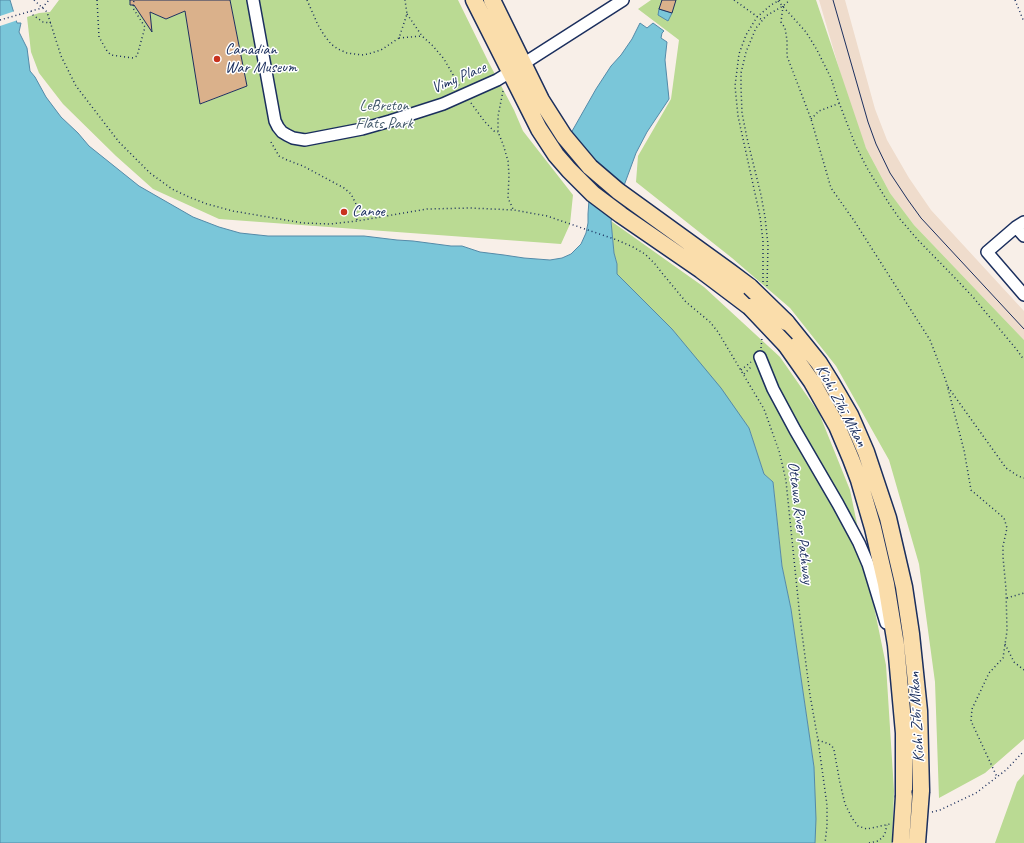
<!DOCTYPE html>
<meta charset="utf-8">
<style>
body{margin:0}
canvas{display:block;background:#f8efe8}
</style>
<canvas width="1024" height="843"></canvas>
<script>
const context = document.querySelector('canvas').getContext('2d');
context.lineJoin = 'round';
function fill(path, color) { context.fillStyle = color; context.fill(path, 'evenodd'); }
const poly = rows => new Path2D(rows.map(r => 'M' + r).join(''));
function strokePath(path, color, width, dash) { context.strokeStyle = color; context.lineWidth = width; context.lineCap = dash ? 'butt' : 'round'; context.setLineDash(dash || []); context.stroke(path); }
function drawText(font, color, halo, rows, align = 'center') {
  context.font = font + ' Caveat,sans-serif'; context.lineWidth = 3; context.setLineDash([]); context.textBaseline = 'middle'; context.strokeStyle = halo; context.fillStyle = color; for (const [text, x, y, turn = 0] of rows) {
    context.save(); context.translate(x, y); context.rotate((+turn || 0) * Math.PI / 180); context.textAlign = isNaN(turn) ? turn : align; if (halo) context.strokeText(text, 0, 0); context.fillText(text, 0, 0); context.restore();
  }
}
const built = poly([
 [819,0,845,0,875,109,887,140,909,178,931,210,1024,311,1024,340,914,225,890,193,866,148,853,116]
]);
const green = poly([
 [59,0,130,0,130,5,134,5,152,31,150,12,166,19,185,11,201,104,247,86,230,0,458,0,489,63,514,110,523,131,573,195,570,224,561,244,219,219,153,189,116,156,63,104,39,73,31,52,27,17,39,13,50,12],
 [651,0,816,0,866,148,890,193,914,225,1024,340,1024,739,985,773,939,798,935,682,919,564,889,460,836,366,790,308,732,258,636,182,638,156,671,99,679,40,638,9],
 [611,221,704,287,780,357,819,413,850,490,886,665,894,791,892,843,815,843,814,767,791,609,782,566,773,482,764,474,749,428,672,329,617,274,617,264,614,253],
 [1024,774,1024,843,995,843,1017,782]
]);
const water = poly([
 [0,0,10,0,17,23,21,23,19,32,27,48,30,71,35,77,46,97,61,117,78,133,89,146,139,186,193,217,219,227,240,233,268,236,364,236,397,240,413,241,451,246,462,246,480,252,504,255,524,258,550,260,562,258,571,254,581,244,586,233,588,223,588,214,589,200,565,164,571,133,596,89,611,66,621,55,632,39,640,23,647,28,653,23,664,31,662,33,661,38,667,42,665,60,669,99,647,132,636,153,611,221,614,253,617,264,617,274,672,329,721,388,749,428,764,474,773,482,782,566,791,609,814,767,816,819,815,843,0,843,0,0],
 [659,9,672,13,668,21,658,15,659,9]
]);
const pier = poly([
 [15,11,18,20,0,26,0,16]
]);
const building = poly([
 [130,0,230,0,247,86,200,104,185,11,166,19,150,12,152,32,134,5,130,5,130,0],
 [662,0,676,0,672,13,659,9,662,0]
]);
const path = poly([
 [34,0,47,12,61,56,76,86,119,142,150,173,172,189,189,197,207,204,233,211,303,223,330,224,357,221,427,209,470,208,514,210,547,216,617,240,633,247,645,254,655,264,662,273,686,302,710,322,718,332,764,409,779,451,782,463,786,481,800,618,810,695,818,740,827,805,827,826,825,843],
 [97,0,99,37,107,51,111,55,133,58,137,56,145,27,133,8,134,0],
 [307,0,318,25,324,35,331,44,338,49,347,53,362,55,368,54,381,50,399,38,407,14,405,0],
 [734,0,762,20],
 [1015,0,1024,22],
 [778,1,806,32,817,50,831,78,838,100,855,144,867,168,888,202,899,218,918,240,957,280,973,297,1017,350,1024,360],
 [783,6,781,22,785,28,787,40,787,56,811,119,831,188,855,222,930,340,946,381,964,450,971,490,1004,518,1007,528,1003,546,1003,557,1006,589,1007,631,1003,658,989,673,972,709,971,721,997,777],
 [31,11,33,15,43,22,51,23],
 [407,14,422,36,433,46,444,59,460,87],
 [0,20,42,8,49,0],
 [399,38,422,36],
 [503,91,498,116,498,132,503,144,508,161,509,175,508,198,513,209],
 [471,103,485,122,494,131,498,132],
 [811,119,819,111,840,103],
 [271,142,279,156,287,160,303,166,344,188,351,194,356,204,357,221],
 [763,282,763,241,760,216,738,116,735,86,739,54,746,35,757,17,771,5,780,0],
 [767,286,768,245,765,217,761,195,747,138,742,113,741,87,741,73,746,52,756,28,766,16,783,6,790,0],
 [761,348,762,338],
 [741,370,751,362],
 [744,374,752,366],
 [948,387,1006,468,1018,476,1024,478],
 [1007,598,1024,593],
 [1005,644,1014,662,1024,670],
 [818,740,829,744,832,746,834,750,840,783,845,804,852,818,858,826,867,829,890,824],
 [932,812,940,810,976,793,1006,770,1024,751],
 [869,843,878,841,883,837,885,833,887,825]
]);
const minor = poly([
 [253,0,275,121,278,127,282,132,287,135,293,138,305,140,362,129,390,121,443,104,497,80,523,64,623,0],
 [1024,222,1016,227,987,252,1024,295],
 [1016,227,1024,236],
 [760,357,773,389,795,430,838,504,859,543,868,564,886,623]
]);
const highway = poly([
 [474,0,539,129,556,155,569,170,593,194,621,215,701,270,750,307],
 [492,0,541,100,564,136,590,167,618,191,730,272,750,287],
 [786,322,819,363,832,384,850,415,866,452,888,518,904,587,911,634,919,711,921,791],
 [786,345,812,382,837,426,851,459,859,480,873,528,886,584,896,645,904,733,904,796]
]);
const tram = poly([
 [833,0,868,122,876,144,890,173,908,200,921,218,1024,329]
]);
const highwayBridge = poly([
 [750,287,786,322],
 [750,307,786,345],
 [901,843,904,796],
 [917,843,921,791]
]);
const markers = [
 [217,59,4,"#c8321e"],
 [344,212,4,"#c8321e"]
];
const poiNames = [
 ["Canadian",225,50],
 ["War Museum",225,68],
 ["Canoe",352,212]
];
const streetNames = [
 ["Vimy Place",459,78,-23],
 ["Kichi Zībī Mīkan",841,406,62],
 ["Ottawa River Pathway",800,523,83],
 ["Kichi Zībī Mīkan",917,717,-93]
];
const parkNames = [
 ["LeBreton",384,106],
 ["Flats Park",384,124]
];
fill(built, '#efdccc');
fill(green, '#bada93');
fill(water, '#7ac6d9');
strokePath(water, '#548aa8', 1);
fill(pier, '#f8efe8');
fill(building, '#dab18b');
strokePath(building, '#1b2f5e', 1);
strokePath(minor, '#1b2f5e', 14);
strokePath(highway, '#1b2f5e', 19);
strokePath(path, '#1b2f5e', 1.5, [1, 3]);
strokePath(minor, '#fff', 11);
strokePath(highway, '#faddab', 16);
strokePath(tram, '#1b2f5e', 1);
strokePath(highwayBridge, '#1b2f5e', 19, []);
strokePath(highwayBridge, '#faddab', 16);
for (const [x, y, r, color] of markers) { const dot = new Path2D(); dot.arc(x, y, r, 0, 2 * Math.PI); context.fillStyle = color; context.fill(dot); strokePath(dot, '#fff', 1.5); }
drawText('16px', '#1b2f5e', '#fff', poiNames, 'left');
drawText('16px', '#1b2f5e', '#fff', streetNames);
drawText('16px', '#435a6b', '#fff', parkNames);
</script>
